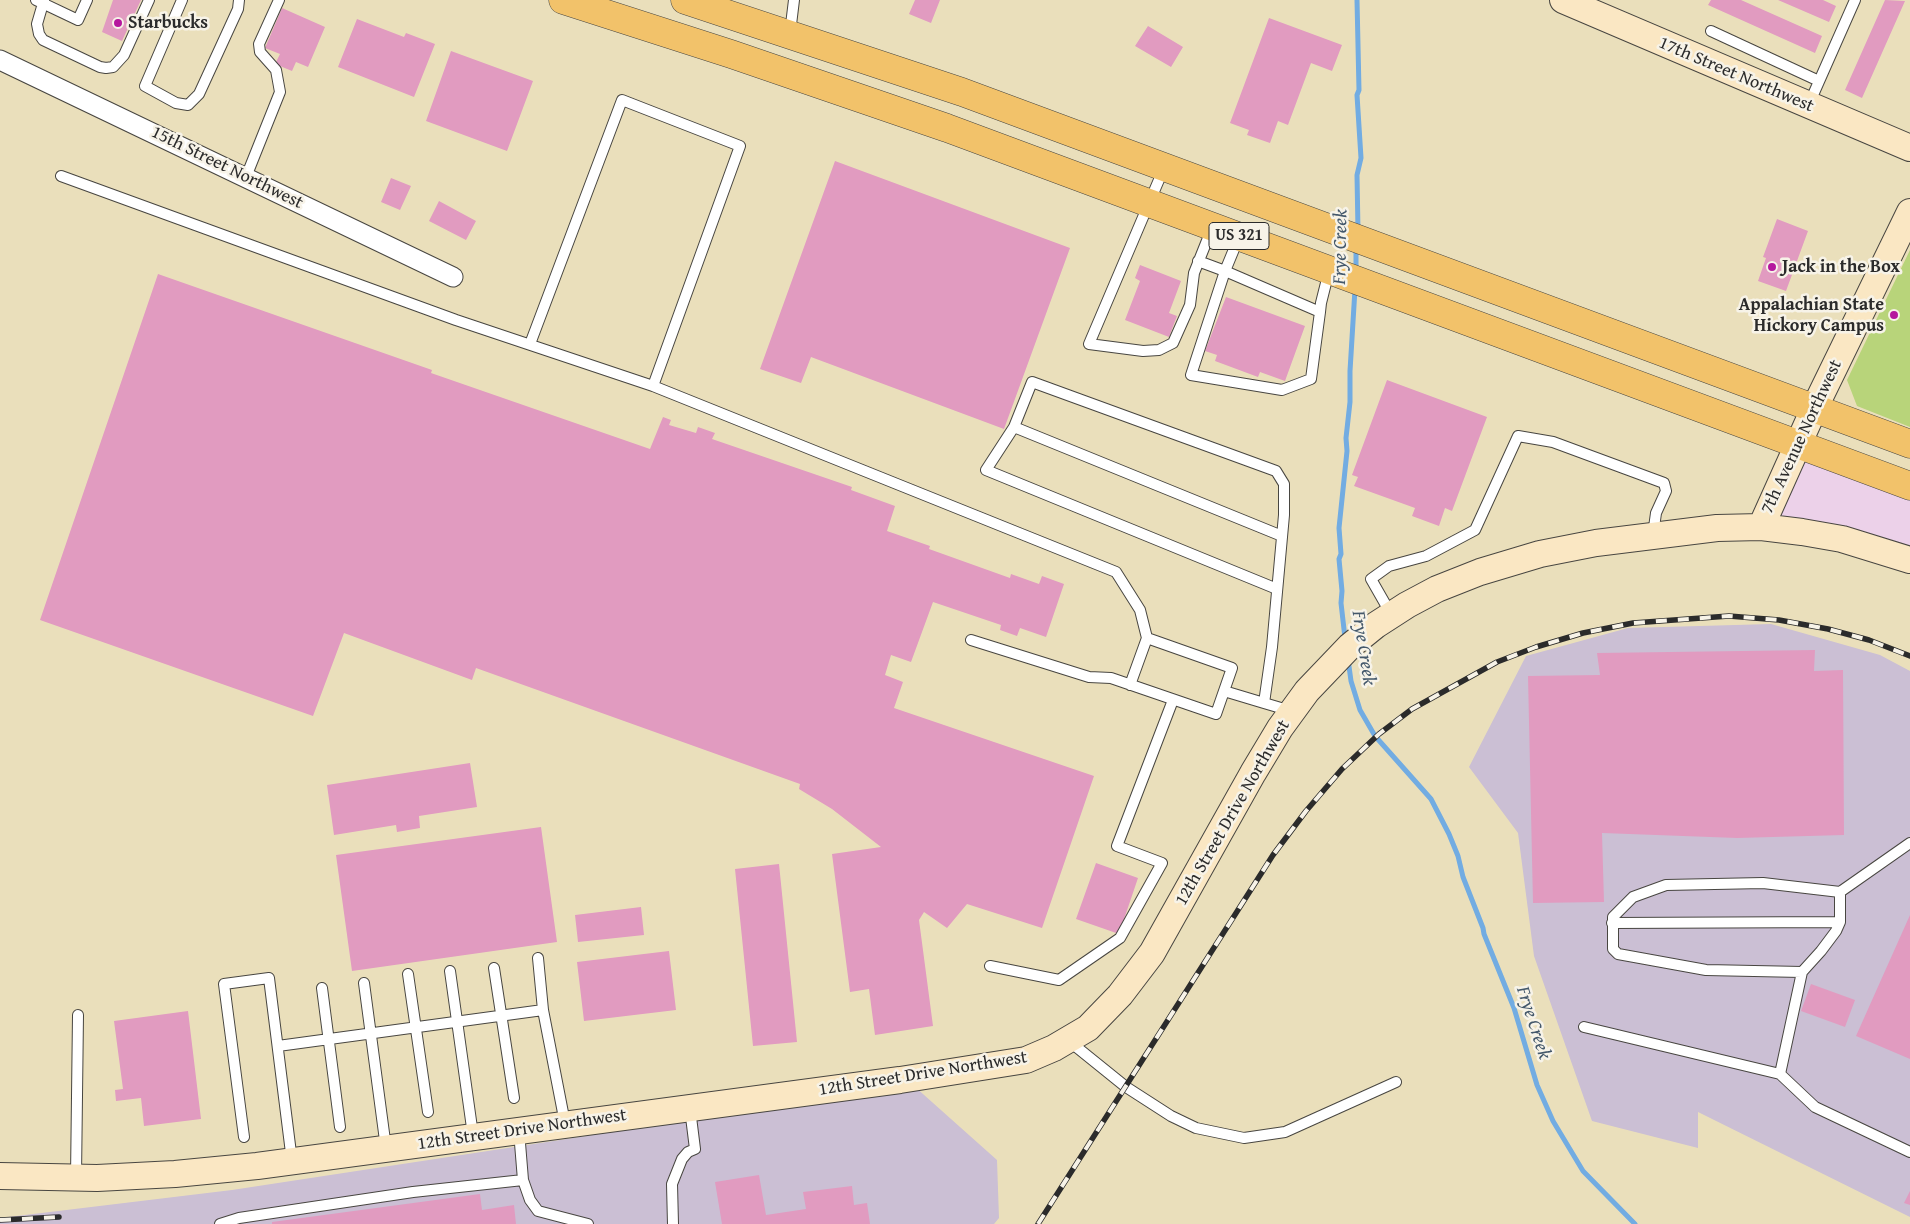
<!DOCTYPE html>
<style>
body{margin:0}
canvas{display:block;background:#eadfbb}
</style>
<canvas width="1910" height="1224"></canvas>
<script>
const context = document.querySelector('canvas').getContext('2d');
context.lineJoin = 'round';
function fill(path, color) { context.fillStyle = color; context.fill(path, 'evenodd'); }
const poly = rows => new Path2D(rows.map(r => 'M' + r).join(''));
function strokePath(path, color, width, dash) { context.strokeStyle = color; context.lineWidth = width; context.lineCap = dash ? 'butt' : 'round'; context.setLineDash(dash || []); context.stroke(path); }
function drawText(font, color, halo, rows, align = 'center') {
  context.font = font + ' "Gentium Book Plus",serif'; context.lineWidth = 5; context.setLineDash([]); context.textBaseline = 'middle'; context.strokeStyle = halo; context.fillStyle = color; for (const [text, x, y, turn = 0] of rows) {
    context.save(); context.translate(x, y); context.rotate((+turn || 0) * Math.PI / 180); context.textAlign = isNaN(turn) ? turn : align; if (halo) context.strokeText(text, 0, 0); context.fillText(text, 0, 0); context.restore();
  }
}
const built = poly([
 [1798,445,1910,486,1910,560,1761,527]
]);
const industrial = poly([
 [1771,624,1880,655,1910,671,1910,1217,1698,1112,1698,1148,1592,1121,1534,956,1518,833,1469,767,1526,656,1628,628],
 [914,1086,997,1160,999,1218,994,1224,0,1224,0,1218,232,1190]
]);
const green = poly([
 [1910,250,1910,427,1857,406,1847,380]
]);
const stream = poly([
 [1357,0,1359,90,1357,95,1361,158,1357,175,1358,231],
 [1356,270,1356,246],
 [1345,638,1341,603,1342,591,1339,559,1341,554,1339,528,1347,451,1346,438,1350,402,1350,371,1355,289],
 [1348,659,1351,681,1360,710,1375,736,1431,799,1449,834,1458,856,1463,877,1483,928,1484,934,1514,1008,1537,1085,1553,1121,1583,1171,1635,1224]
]);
const building = poly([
 [113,0,141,0,122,41,102,32],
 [915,0,940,0,931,23,909,14],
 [1711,0,1741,0,1822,36,1815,53,1708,5],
 [1778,0,1823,0,1836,6,1829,22],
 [1885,0,1905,1,1862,98,1845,90],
 [282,8,325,27,308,67,296,62,292,71,275,64,280,54,265,48],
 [1269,18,1342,45,1332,71,1311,63,1288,125,1278,121,1270,143,1247,135,1249,130,1230,123],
 [357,19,404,37,406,33,435,44,414,97,338,67],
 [1148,26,1183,47,1171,67,1135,46],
 [451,51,533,81,507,151,426,121],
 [835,161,1070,248,1004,429,811,357,801,383,760,369],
 [391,178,411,186,400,210,381,202],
 [439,201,476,221,466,240,429,221],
 [1777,219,1808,231,1786,291,1758,281,1766,258,1763,257],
 [1140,265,1181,281,1169,313,1177,316,1169,337,1125,320,1140,281,1135,278],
 [158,274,432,370,431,373,650,449,663,417,671,420,669,425,696,433,698,427,715,433,712,439,852,487,851,490,895,506,887,531,930,546,929,549,1010,578,1011,574,1039,584,1042,576,1064,584,1046,637,1020,628,1017,636,1000,630,1001,625,933,602,911,662,891,655,885,675,903,682,894,708,1094,776,1042,928,967,904,947,928,924,912,919,920,933,1026,875,1035,869,989,850,992,832,854,881,847,832,809,799,789,800,784,476,668,472,680,344,633,313,716,40,620],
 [1226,297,1305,326,1285,381,1260,372,1258,377,1215,361,1217,355,1205,351],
 [1387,380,1487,417,1452,511,1445,508,1439,526,1412,516,1415,508,1354,486,1358,477,1352,475],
 [1815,650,1814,671,1843,670,1844,835,1737,838,1602,833,1604,902,1533,903,1528,676,1600,675,1597,653],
 [470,763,477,807,419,816,420,828,397,832,396,825,334,835,327,785],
 [541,827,557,942,352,971,336,855],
 [1096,863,1138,878,1119,934,1076,919],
 [779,864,797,1042,753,1046,735,869],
 [641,907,644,935,578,942,575,915],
 [1910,915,1910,1059,1856,1036],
 [669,951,676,1010,584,1021,577,962],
 [1811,984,1855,1000,1845,1027,1801,1011],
 [188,1011,201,1119,144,1126,141,1098,116,1101,115,1090,123,1089,114,1021],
 [759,1175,766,1215,806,1209,803,1192,852,1186,854,1205,867,1203,870,1224,722,1224,715,1182],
 [1910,1191,1910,1205,1904,1203],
 [480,1194,482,1210,514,1205,516,1224,272,1224,272,1222]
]);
const lane = poly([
 [36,0,78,20,87,0],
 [44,0,37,24,39,34,43,40,100,67,106,68,113,67,124,55,149,0],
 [182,0,145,86,176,103,188,105,199,94,238,9,239,0],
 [1711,31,1819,81],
 [790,33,794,0],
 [1809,104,1855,0],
 [1164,168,1089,344,1143,351,1159,350,1173,343,1190,305,1194,273,1212,228],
 [61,176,456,320,653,386,1116,572,1140,610,1147,638,1232,668,1224,691,1264,703],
 [246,177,280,92,276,70,260,52,259,44,279,0],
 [1198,261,1225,271,1239,237],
 [1320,312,1225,271,1191,375,1282,390,1311,379,1320,312,1321,303,1329,271],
 [530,344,622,100,740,146,653,386],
 [1014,427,1282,536],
 [1277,589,986,470,1014,427,1032,382,1276,471,1284,484,1284,515,1272,647,1264,703,1291,711],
 [1391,614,1371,579,1389,566,1426,556,1475,530,1518,436,1553,442,1664,483,1666,491,1656,513,1653,535],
 [971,640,1089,677,1111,678,1216,714,1224,691],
 [1130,685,1147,638],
 [1840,892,1840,922,1836,931,1821,951,1802,972,1706,970,1618,954,1613,949,1613,917,1633,897,1666,885,1763,883,1840,892,1910,843],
 [1612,923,1840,922],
 [538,958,543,1010],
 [990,966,1059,980,1120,938,1162,863,1117,846,1173,700],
 [494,968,514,1098],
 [450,971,473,1135],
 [408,974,428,1112],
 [364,983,386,1148],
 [322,988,340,1127],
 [1584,1027,1780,1074,1802,972],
 [1069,1041,1126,1087,1171,1116,1196,1128,1244,1138,1285,1132,1396,1082],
 [278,1046,543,1010,565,1123],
 [1780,1074,1815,1107,1910,1152],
 [244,1137,224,984,269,978,292,1161],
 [76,1177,78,1015],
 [523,1180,530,1200,538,1211,588,1224],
 [220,1224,239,1218,413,1192,523,1180,519,1131],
 [673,1224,672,1184,682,1159,688,1152,695,1149,690,1109]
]);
const street = poly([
 [0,60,453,277]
]);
const secondary = poly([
 [1563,0,1910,148],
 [1761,527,1814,409,1910,212],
 [0,1176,97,1178,175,1174,257,1166,900,1080,1026,1060,1054,1048,1088,1028,1120,995,1152,953,1253,773,1280,728,1307,691,1350,646,1376,625,1407,605,1437,589,1480,572,1540,554,1596,543,1717,528,1761,527,1802,532,1842,539,1910,560]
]);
const highway = poly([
 [563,0,731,54,947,128,1910,486],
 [685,0,962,92,1910,444]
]);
const rail = poly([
 [0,1220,59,1217],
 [1038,1224,1273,855,1306,811,1342,769,1379,734,1412,709,1497,662,1536,647,1583,633,1633,623,1729,616,1779,620,1828,629,1869,640,1910,656]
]);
const markers = [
 [118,23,5,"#b5179e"],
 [1772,267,5,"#b5179e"],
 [1894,315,5,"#b5179e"]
];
const shields = [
 [1239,236,60]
];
const shieldNames = [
 ["US 321",1239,236]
];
const poiNames = [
 ["Starbucks",128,23],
 ["Jack in the Box",1782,267],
 ["Appalachian State",1884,305,"right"],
 ["Hickory Campus",1884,326,"right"]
];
const streetNames = [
 ["17th Street Northwest",1736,75,23],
 ["15th Street Northwest",227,168,26],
 ["7th Avenue Northwest",1802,437,-65],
 ["12th Street Drive Northwest",1233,813,-60],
 ["12th Street Drive Northwest",923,1074,-9],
 ["12th Street Drive Northwest",522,1130,-8]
];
const waterNames = [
 ["Frye Creek",1341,247,-89],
 ["Frye Creek",1363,648,81],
 ["Frye Creek",1533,1023,72]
];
fill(built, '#ecd1e9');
fill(industrial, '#cbbfd4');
fill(green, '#b8d47a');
strokePath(stream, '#72ace2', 5);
fill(building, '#e19bc0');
strokePath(lane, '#484641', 12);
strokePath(street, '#484641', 21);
strokePath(secondary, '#484641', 28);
strokePath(highway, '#484641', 29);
strokePath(lane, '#fff', 10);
strokePath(street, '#fff', 19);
strokePath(secondary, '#fae7c3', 26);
strokePath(highway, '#f2c26a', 28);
strokePath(rail, '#2b2b2b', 5.5);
strokePath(rail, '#f7f3e8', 4, [11]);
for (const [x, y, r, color] of markers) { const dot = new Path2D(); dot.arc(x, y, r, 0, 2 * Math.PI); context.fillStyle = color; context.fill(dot); strokePath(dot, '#f7f3e8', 2); }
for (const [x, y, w] of shields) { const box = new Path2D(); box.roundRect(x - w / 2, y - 13.5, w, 27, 4); context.fillStyle = '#f7f3e8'; context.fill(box); strokePath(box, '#2b2b2b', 1); }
drawText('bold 16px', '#2b2b2b', null, shieldNames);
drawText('bold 18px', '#2b2b2b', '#f7f3e8', poiNames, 'left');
drawText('18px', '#2b2b2b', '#f7f3e8', streetNames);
drawText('italic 19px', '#44586b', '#f7f3e8', waterNames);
</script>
